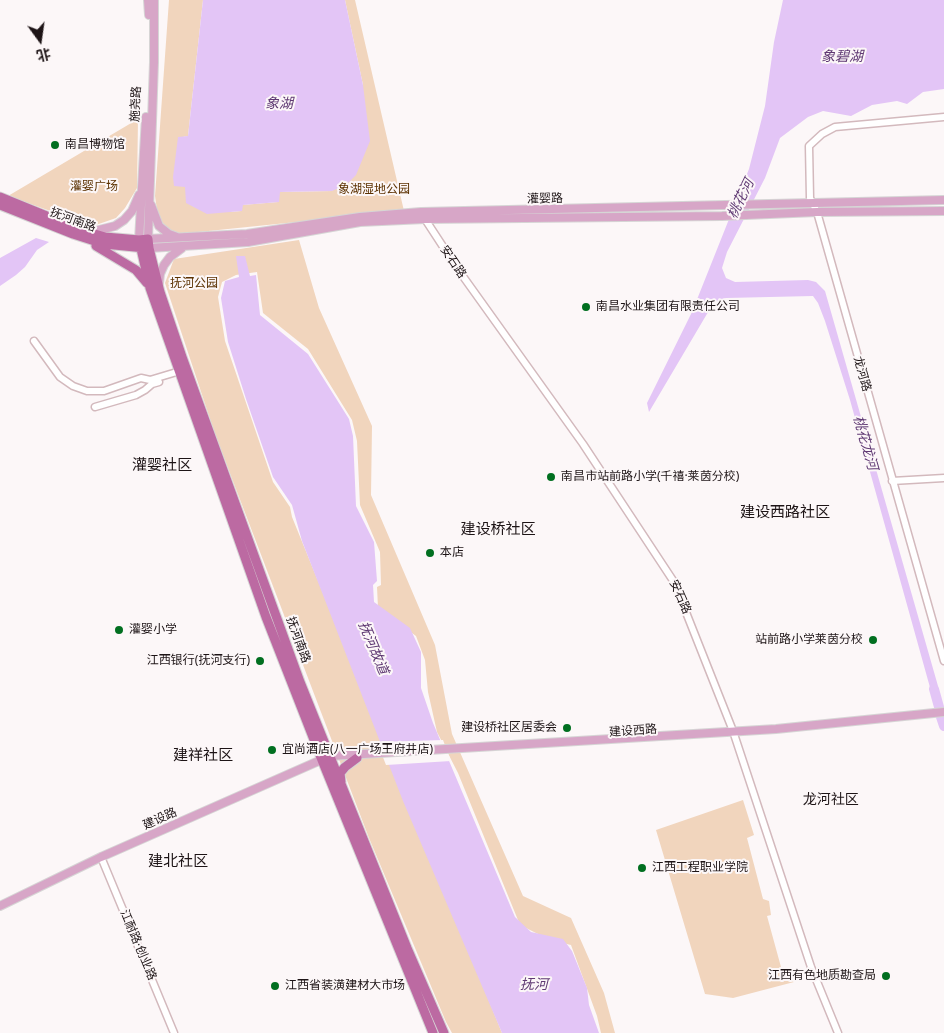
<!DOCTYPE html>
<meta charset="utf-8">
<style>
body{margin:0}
#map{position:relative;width:944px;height:1033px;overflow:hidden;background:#fcf7f8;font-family:"Noto Sans","Noto Sans SC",sans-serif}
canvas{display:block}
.north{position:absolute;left:15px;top:15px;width:50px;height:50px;-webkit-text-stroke:4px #fcf7f8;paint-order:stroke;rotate:166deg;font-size:14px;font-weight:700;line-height:20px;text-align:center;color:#1d1416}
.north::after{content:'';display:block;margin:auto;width:18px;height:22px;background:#1d1416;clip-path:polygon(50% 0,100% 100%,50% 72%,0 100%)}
</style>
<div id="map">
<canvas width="944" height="1033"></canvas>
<div class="north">北</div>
</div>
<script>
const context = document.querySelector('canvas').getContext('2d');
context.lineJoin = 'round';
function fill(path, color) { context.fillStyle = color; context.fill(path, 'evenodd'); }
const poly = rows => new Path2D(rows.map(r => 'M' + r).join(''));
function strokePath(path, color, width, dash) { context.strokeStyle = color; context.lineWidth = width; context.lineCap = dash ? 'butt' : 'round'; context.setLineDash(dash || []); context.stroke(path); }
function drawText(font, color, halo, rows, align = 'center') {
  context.font = font + ' "Noto Sans","Noto Sans SC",sans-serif'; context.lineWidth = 4; context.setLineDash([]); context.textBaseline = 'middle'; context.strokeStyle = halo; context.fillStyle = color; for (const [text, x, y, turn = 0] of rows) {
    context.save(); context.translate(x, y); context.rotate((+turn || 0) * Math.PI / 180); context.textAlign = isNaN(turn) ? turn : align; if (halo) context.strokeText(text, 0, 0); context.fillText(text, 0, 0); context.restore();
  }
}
const green = poly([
 [169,0,203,0,188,136,178,138,185,187,230,212,241,211,242,205,278,202,279,192,332,191,363,85,345,0,355,0,404,211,179,234,169,229,161,221,157,210,155,196],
 [138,119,137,188,125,208,116,218,93,226,8,196],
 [299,240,319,308,372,426,371,495,435,645,452,734,523,896,571,918,604,993,615,1033,601,1033,597,1016,571,945,550,940,520,925,458,773,437,732,428,692,425,660,416,636,378,608,377,587,381,585,380,552,360,505,357,441,352,420,308,349,263,313,257,272,236,275,222,282,218,297,225,341,273,482,290,507,292,517,502,1033,452,1033,446,1022,369,838,215,434,165,283,174,259],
 [743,800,754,835,747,838,763,899,769,901,771,915,767,916,784,978,794,982,733,998,705,994,656,830]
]);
const water = poly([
 [203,0,345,0,363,85,370,141,356,175,346,185,332,191,280,192,279,202,243,205,242,211,207,214,186,203,185,187,174,186,173,177,178,137,188,136],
 [783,0,944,0,944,89,923,92,907,104,897,101,872,105,851,116,823,111,808,117,780,138,765,178,727,252,722,268,726,278,735,282,808,280,816,282,825,291,938,686,936,709,850,400,825,321,818,303,813,296,726,298,714,302,649,412,647,403,692,312,749,169,765,106,774,42],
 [36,238,49,242,37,250,25,267,16,275,0,286,0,258],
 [236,256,245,256,250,276,256,275,260,315,308,354,349,419,353,436,356,506,374,542,377,581,373,585,374,602,410,628,421,652,421,688,433,723,515,917,531,932,563,939,572,951,587,988,589,1005,599,1033,502,1033,403,801,302,541,292,505,273,477,246,399,228,342,221,298,225,281,239,277]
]);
const pier = poly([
 [443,740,451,761,386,765,377,742]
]);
const river = poly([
 [934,689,939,707],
 [941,717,944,726]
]);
const minor = poly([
 [944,117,835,127,822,134,809,146,810,198,817,212,944,661],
 [423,216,457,268,583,444,674,582,733,731,811,967,838,1033],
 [34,341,60,377,73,386,87,391,104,391,141,378,150,380,180,371],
 [95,407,136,395,145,390,152,384,159,382],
 [892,481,944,478],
 [101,857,174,1033]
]);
const major = poly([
 [148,0,149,15],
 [154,0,154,62,148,239,247,234,360,217,421,212,944,200],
 [151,205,159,226,169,234,177,237],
 [88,230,95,231,115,226,124,220,132,211,139,195],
 [139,240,146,117],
 [149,248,248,242,360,222,425,219,722,216,817,212,944,211],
 [159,283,160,274,164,265,170,257,182,248],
 [0,906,101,857,330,756,776,729,944,712]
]);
const highway = poly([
 [0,197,81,230,105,237,139,240,148,239,149,248,160,292,182,357,300,682,407,948,444,1033],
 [0,205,73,234,104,244,145,248],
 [139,240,150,288,266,617,322,760,433,1033],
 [96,246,136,270,147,283],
 [341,782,340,773,345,767,357,758]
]);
const markers = [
 [55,145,5,"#016f20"],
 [586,307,5,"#016f20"],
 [551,477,5,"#016f20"],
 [430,553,5,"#016f20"],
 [119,630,5,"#016f20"],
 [873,640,5,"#016f20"],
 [260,661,5,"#016f20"],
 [567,728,5,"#016f20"],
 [272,750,5,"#016f20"],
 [642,868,5,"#016f20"],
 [886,976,5,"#016f20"],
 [275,986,5,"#016f20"]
];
const streetNames = [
 ["施尧路",136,104,-87],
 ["灌婴路",545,199,-1],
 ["抚河南路",73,220,20],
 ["安石路",453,262,56],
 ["龙河路",862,374,74],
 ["安石路",680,597,66],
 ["抚河南路",298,640,70],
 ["建设西路",633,731,-4],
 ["建设路",160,819,-24],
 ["江耐路·创业路",138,945,67]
];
const poiNames = [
 ["南昌博物馆",65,145],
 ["南昌水业集团有限责任公司",596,307],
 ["南昌市站前路小学(千禧·莱茵分校)",561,477],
 ["本店",440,553],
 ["灌婴小学",129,630],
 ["站前路小学莱茵分校",863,640,"right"],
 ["江西银行(抚河支行)",250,661,"right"],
 ["建设桥社区居委会",557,728,"right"],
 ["宜尚酒店(八一广场王府井店)",282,750],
 ["江西工程职业学院",652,868],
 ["江西有色地质勘查局",876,976,"right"],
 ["江西省装潢建材大市场",285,986]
];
const parkNames = [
 ["灌婴广场",94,187],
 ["象湖湿地公园",374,190],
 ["抚河公园",194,284]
];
const waterNames = [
 ["象碧湖",842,57],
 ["象湖",279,104],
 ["桃花河",741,199,-64],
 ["桃花龙河",865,443,74],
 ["抚河故道",373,648,67],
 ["抚河",534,985]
];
const neighbourhoodNames = [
 ["龙河社区",831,800]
];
const quarterNames = [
 ["灌婴社区",162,466],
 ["建设西路社区",785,513],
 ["建设桥社区",498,530],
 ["建祥社区",203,756],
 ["建北社区",178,862]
];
fill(green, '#f1d5bd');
fill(water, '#e3c5f6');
fill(pier, '#fcf7f8');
strokePath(river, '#e3c5f6', 10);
strokePath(minor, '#d3b9bd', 9);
strokePath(major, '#d6d5d5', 10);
strokePath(highway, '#d6d5d5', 11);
strokePath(minor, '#fff', 6);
strokePath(major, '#d7a6c7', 8);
strokePath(highway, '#bc6aa2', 9);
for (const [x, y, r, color] of markers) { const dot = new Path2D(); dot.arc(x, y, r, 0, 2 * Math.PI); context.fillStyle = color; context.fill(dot); strokePath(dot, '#fcf7f8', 2); }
drawText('12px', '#1d1416', '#fcf7f8', streetNames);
drawText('12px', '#1d1416', '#fcf7f8', poiNames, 'left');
drawText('12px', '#5b3100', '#fcf7f8', parkNames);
drawText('italic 14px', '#5f3973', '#fcf7f8', waterNames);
drawText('14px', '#1d1416', '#fcf7f8', neighbourhoodNames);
drawText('15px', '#1d1416', '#fcf7f8', quarterNames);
</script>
